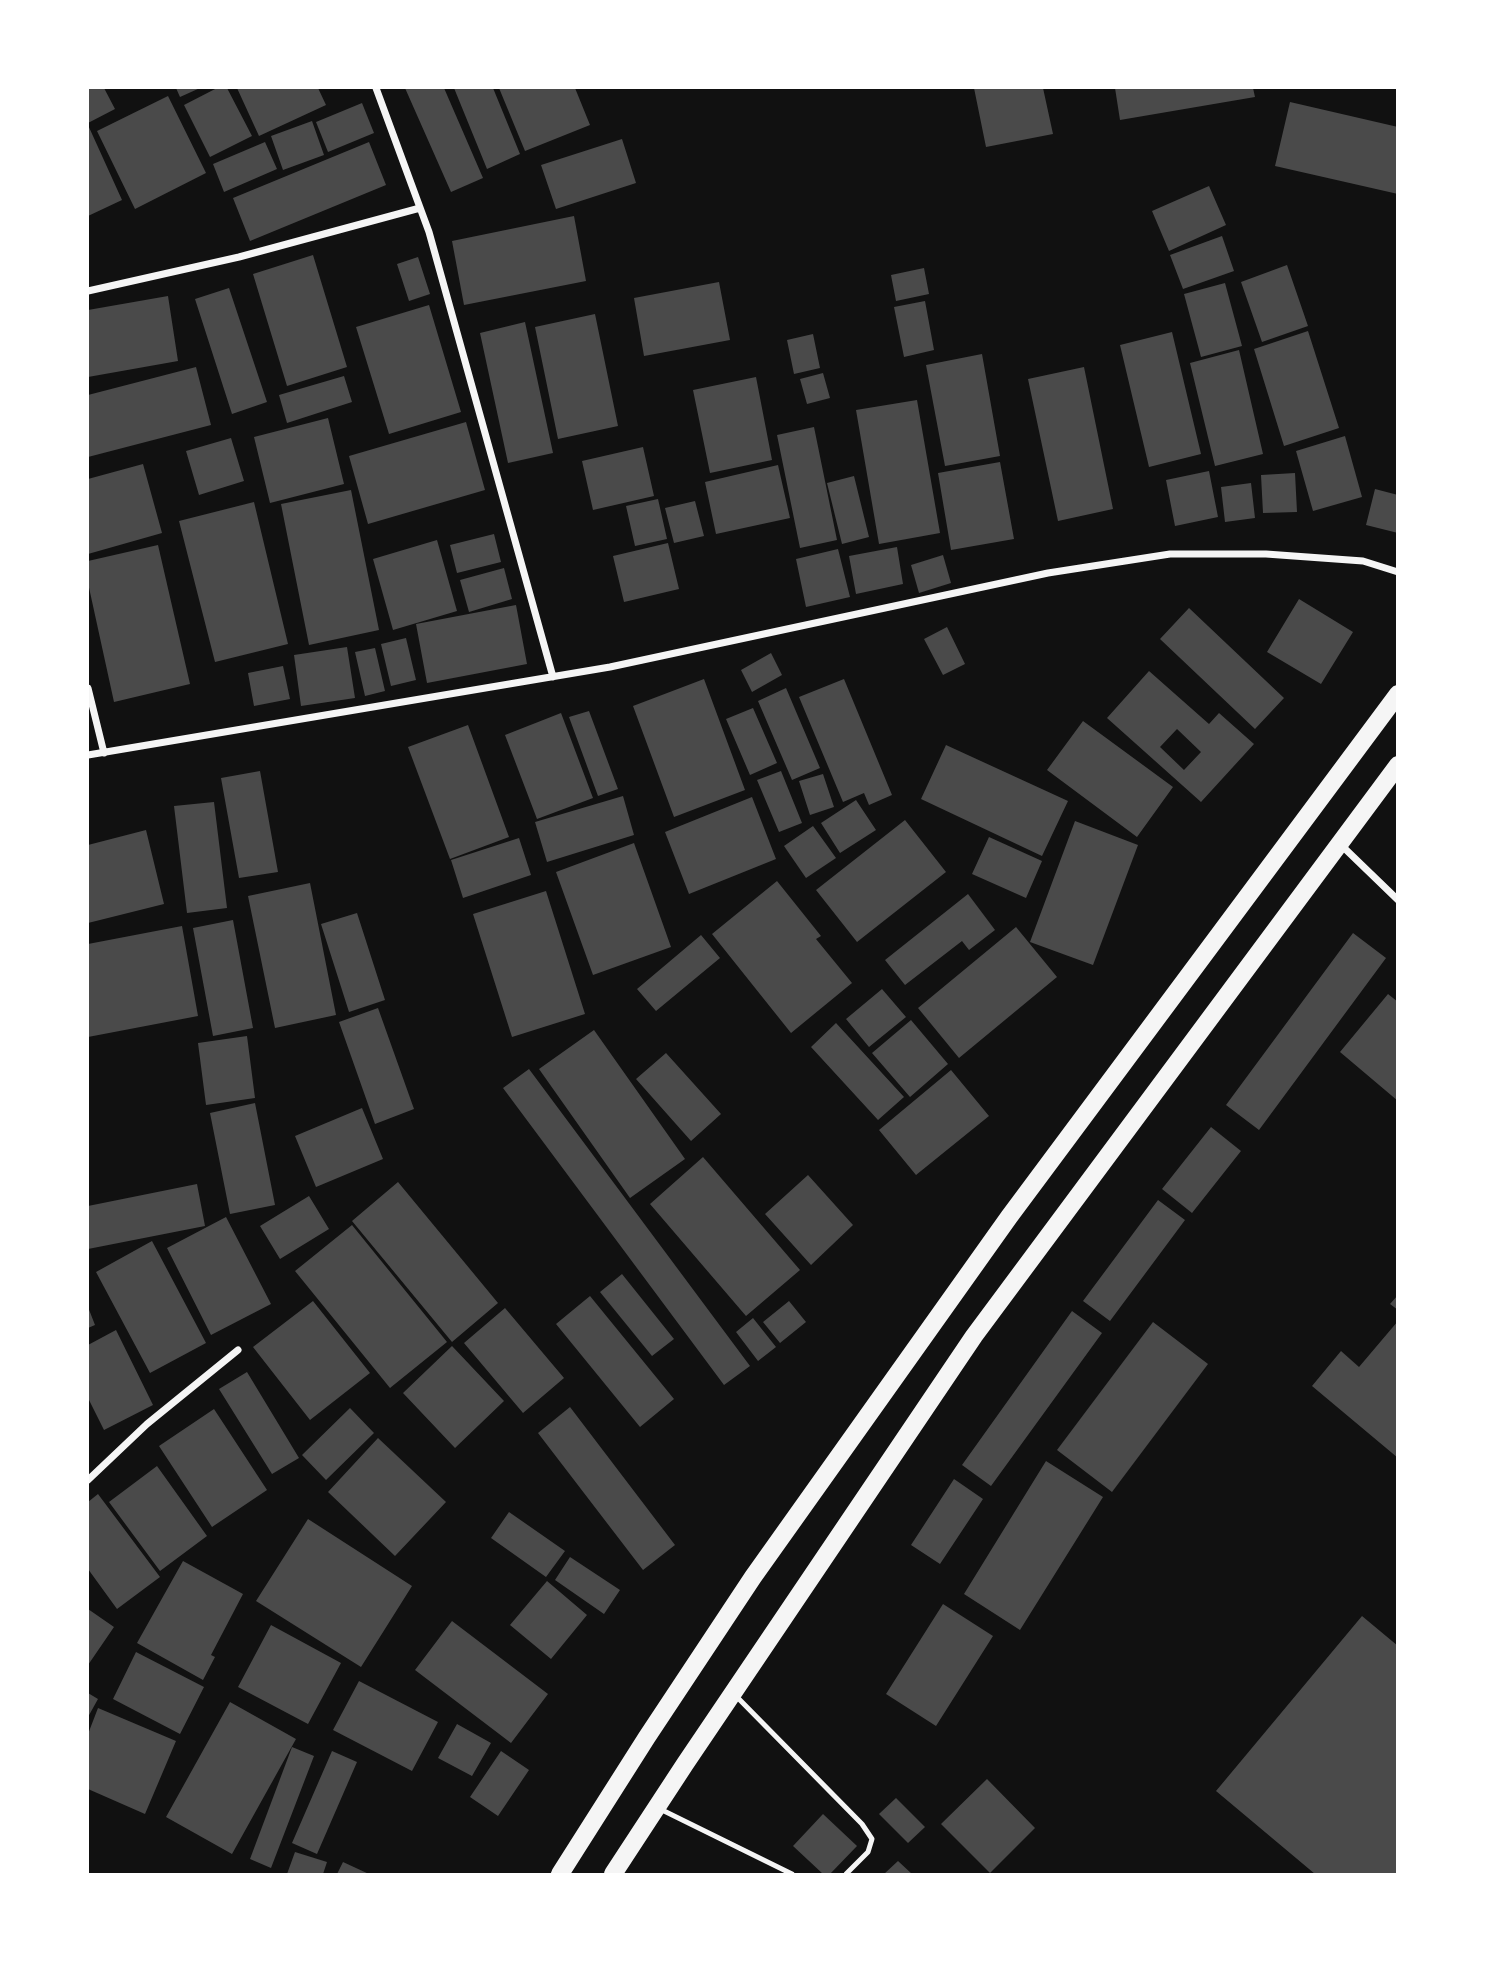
<!DOCTYPE html>
<style>
body{margin:0}
#map{position:relative;width:1485px;height:1962px;overflow:hidden;background:#111;font-family:Barlow,sans-serif}
canvas{display:block}
.frame{position:absolute;inset:0;border:89px solid #fff;pointer-events:none}
</style>
<div id="map">
<canvas width="1485" height="1962"></canvas>
<div class="frame"></div>
</div>
<script>
const context = document.querySelector('canvas').getContext('2d');
context.lineJoin = 'round';
function fill(path, color) { context.fillStyle = color; context.fill(path, 'evenodd'); }
const poly = rows => new Path2D(rows.map(r => 'M' + r).join(''));
function strokePath(path, color, width, dash) { context.strokeStyle = color; context.lineWidth = width; context.lineCap = dash ? 'butt' : 'round'; context.setLineDash(dash || []); context.stroke(path); }
const building = poly([
 [88,88,104,88,115,109,88,123],
 [176,88,200,88,180,97],
 [217,88,227,88,252,136,210,157,184,105],
 [237,88,318,88,326,105,259,136],
 [405,88,444,88,483,178,451,192],
 [454,88,493,88,520,154,487,169],
 [499,88,575,88,590,125,525,151],
 [974,88,1043,88,1053,134,986,147],
 [1115,88,1253,88,1255,97,1120,120],
 [168,96,206,173,135,209,97,131],
 [1290,102,1398,127,1398,194,1275,166],
 [362,103,374,133,328,152,316,122],
 [312,121,324,155,283,170,271,136],
 [88,125,122,200,88,216],
 [622,139,636,183,556,209,541,165],
 [265,142,277,169,224,192,213,164],
 [369,142,386,185,250,241,233,198],
 [1209,186,1226,225,1169,251,1152,211],
 [574,216,586,281,464,305,452,241],
 [1222,236,1234,271,1183,289,1170,255],
 [313,255,347,367,287,386,253,274],
 [418,257,430,294,409,301,397,264],
 [1287,265,1308,326,1262,342,1241,282],
 [924,268,929,294,896,301,891,275],
 [719,282,730,340,644,356,634,298],
 [1225,283,1242,346,1201,357,1184,294],
 [229,288,267,402,232,414,195,299],
 [168,296,178,361,88,377,88,310],
 [925,301,934,350,904,357,894,307],
 [429,305,461,412,389,434,356,327],
 [595,314,618,426,558,439,535,327],
 [525,322,553,453,508,463,480,333],
 [1308,331,1339,428,1284,446,1254,349],
 [1172,332,1201,454,1149,467,1120,345],
 [813,334,820,368,794,374,787,340],
 [1239,350,1263,454,1215,466,1190,363],
 [982,354,1000,456,945,466,926,365],
 [196,367,211,425,88,457,88,395],
 [1084,367,1113,509,1058,521,1028,379],
 [823,373,830,398,807,404,800,379],
 [344,376,352,402,287,423,279,395],
 [756,377,772,460,710,473,693,390],
 [917,400,940,533,879,544,856,410],
 [328,418,344,484,270,503,254,437],
 [466,422,485,490,368,524,349,456],
 [814,427,837,540,800,548,777,435],
 [1345,436,1362,497,1313,511,1296,451],
 [231,438,244,481,199,495,186,451],
 [643,447,654,496,593,510,582,461],
 [1000,462,1014,539,951,550,938,473],
 [143,464,162,533,88,554,88,479],
 [778,465,790,518,716,534,705,482],
 [1209,471,1218,517,1175,526,1166,480],
 [1295,473,1297,512,1263,513,1261,475],
 [854,476,869,537,842,544,827,483],
 [1251,483,1255,518,1225,522,1221,487],
 [1375,489,1398,495,1398,533,1366,525],
 [351,490,379,630,309,645,281,504],
 [658,499,667,539,635,546,626,506],
 [695,501,704,536,674,543,665,508],
 [254,502,288,644,215,662,179,521],
 [494,534,501,562,457,573,450,545],
 [437,540,457,611,393,630,373,559],
 [668,543,679,589,624,602,613,556],
 [158,545,190,684,114,702,88,583,88,561],
 [897,547,903,584,856,594,849,556],
 [838,549,850,597,806,607,796,559],
 [943,555,951,583,919,593,911,565],
 [504,568,512,599,469,612,460,580],
 [1299,599,1353,632,1321,684,1267,652],
 [516,605,527,664,427,683,416,624],
 [1189,608,1284,698,1255,729,1160,639],
 [947,627,965,664,943,675,924,639],
 [406,638,416,680,391,686,381,644],
 [347,647,355,698,301,706,294,655],
 [375,648,385,691,365,696,355,652],
 [771,653,782,675,752,692,741,670],
 [283,666,290,699,254,706,248,673],
 [1149,671,1209,724,1219,713,1254,744,1201,802,1107,718],
 [1177,729,1201,752,1184,770,1160,747],
 [704,679,745,790,674,817,633,706],
 [844,679,892,795,869,805,864,793,843,802,799,697],
 [786,688,820,768,792,780,758,701],
 [753,708,777,763,750,775,726,719],
 [589,711,618,789,598,796,569,717],
 [561,713,593,798,537,819,505,735],
 [1083,721,1173,787,1137,837,1047,770],
 [468,725,509,837,450,859,408,747],
 [946,745,1068,801,1042,856,921,799],
 [260,771,278,872,239,878,221,778],
 [781,771,802,823,779,832,757,780],
 [823,774,834,807,810,815,799,781],
 [623,796,634,835,547,862,535,822],
 [752,797,776,859,689,894,665,832],
 [856,800,876,830,840,853,821,823],
 [214,802,227,908,187,913,174,806],
 [905,820,946,872,857,942,816,890],
 [1075,821,1138,845,1093,965,1030,942],
 [813,826,836,858,806,878,784,846],
 [146,830,164,904,88,923,88,845],
 [989,837,1042,861,1026,898,972,874],
 [519,838,531,875,463,898,451,860],
 [634,843,671,947,593,975,556,872],
 [777,881,821,936,816,939,852,983,791,1033,712,934],
 [310,883,336,1015,275,1028,248,896],
 [546,891,585,1014,512,1037,473,914],
 [968,894,995,930,969,950,962,941,905,985,885,960],
 [357,913,385,1000,349,1012,321,924],
 [233,920,253,1028,213,1036,193,928],
 [182,926,198,1016,88,1037,88,944],
 [1016,927,1057,977,959,1058,918,1008],
 [1353,933,1386,958,1259,1130,1226,1105],
 [701,935,720,958,656,1011,637,989],
 [882,989,906,1017,869,1047,846,1019],
 [1388,994,1398,1002,1398,1101,1340,1052],
 [378,1008,414,1109,375,1124,339,1022],
 [911,1020,948,1064,910,1097,872,1053],
 [836,1023,904,1097,878,1120,811,1047],
 [594,1030,685,1159,630,1198,539,1069],
 [247,1036,255,1098,206,1105,198,1043],
 [666,1053,721,1114,691,1141,636,1079],
 [529,1069,750,1366,724,1385,503,1088],
 [951,1070,989,1116,916,1175,879,1130],
 [255,1103,275,1205,230,1214,210,1113],
 [362,1108,383,1159,316,1187,295,1136],
 [1211,1127,1241,1151,1192,1213,1162,1189],
 [703,1157,800,1270,746,1316,650,1204],
 [808,1175,853,1225,811,1265,765,1214],
 [398,1182,498,1303,452,1342,352,1221],
 [197,1184,205,1226,88,1249,88,1206],
 [309,1196,329,1229,280,1259,260,1226],
 [1158,1200,1185,1220,1110,1321,1083,1301],
 [226,1217,271,1304,211,1335,167,1248],
 [352,1225,447,1342,390,1388,295,1271],
 [152,1241,206,1343,150,1373,96,1272],
 [622,1274,674,1339,652,1356,600,1292],
 [1398,1295,1398,1310,1390,1304],
 [590,1296,674,1399,640,1427,556,1324],
 [313,1301,370,1373,310,1420,253,1347],
 [789,1301,806,1322,780,1343,763,1322],
 [88,1307,95,1325,88,1328],
 [505,1308,564,1378,523,1413,464,1343],
 [1072,1311,1102,1333,991,1486,962,1465],
 [753,1318,776,1347,758,1361,736,1332],
 [1398,1321,1398,1458,1312,1386,1341,1351,1359,1367],
 [1153,1322,1208,1364,1112,1492,1057,1450],
 [116,1330,153,1405,104,1430,88,1398,88,1345],
 [452,1346,504,1401,455,1448,403,1393],
 [247,1372,299,1458,272,1474,219,1389],
 [570,1407,675,1545,643,1570,538,1433],
 [350,1408,374,1433,326,1480,302,1455],
 [214,1409,267,1490,212,1527,159,1446],
 [378,1438,446,1502,395,1556,328,1492],
 [1046,1461,1103,1497,1020,1630,964,1594],
 [157,1466,207,1536,160,1571,109,1502],
 [954,1479,983,1499,940,1564,911,1545],
 [98,1494,160,1577,117,1609,88,1569,88,1502],
 [509,1512,565,1551,546,1577,491,1538],
 [308,1519,412,1586,361,1667,256,1601],
 [570,1557,620,1590,604,1614,555,1580],
 [183,1561,243,1594,211,1655,215,1657,203,1680,137,1643],
 [547,1581,587,1615,551,1659,510,1625],
 [943,1604,993,1636,936,1726,886,1694],
 [88,1609,114,1627,88,1665],
 [1362,1616,1398,1646,1398,1874,1315,1874,1216,1791],
 [452,1621,548,1694,511,1743,415,1670],
 [271,1625,341,1663,308,1724,238,1687],
 [136,1652,204,1687,180,1734,113,1699],
 [359,1681,438,1722,412,1771,333,1730],
 [88,1693,98,1699,88,1717],
 [230,1702,296,1739,232,1854,166,1817],
 [98,1708,176,1741,145,1814,88,1789,88,1734],
 [457,1724,491,1743,472,1776,438,1758],
 [292,1747,314,1756,271,1868,250,1859],
 [332,1751,357,1762,317,1854,292,1843],
 [501,1751,529,1770,498,1816,470,1797],
 [987,1779,1035,1828,990,1873,941,1824],
 [896,1798,925,1827,908,1843,879,1814],
 [823,1814,857,1846,830,1874,823,1874,793,1846],
 [295,1852,327,1862,323,1874,287,1874],
 [898,1861,912,1874,884,1874],
 [343,1862,369,1874,337,1874]
]);
const service = poly([
 [734,1694,862,1824,872,1839,868,1852,846,1874],
 [660,1809,792,1874]
]);
const minor = poly([
 [376,88,429,232,553,677],
 [88,291,239,257,420,208],
 [88,688,104,753],
 [88,755,610,667,1048,573,1170,554,1266,554,1363,561,1398,572],
 [1339,843,1398,900],
 [88,1480,147,1424,238,1350]
]);
const primary = poly([
 [560,1874,647,1737,753,1577,1009,1217,1398,694],
 [613,1874,685,1764,974,1336,1398,765]
]);
fill(building, '#4a4a4a');
strokePath(service, '#f5f5f5', 5);
strokePath(minor, '#f5f5f5', 7);
strokePath(primary, '#f5f5f5', 18);
</script>
